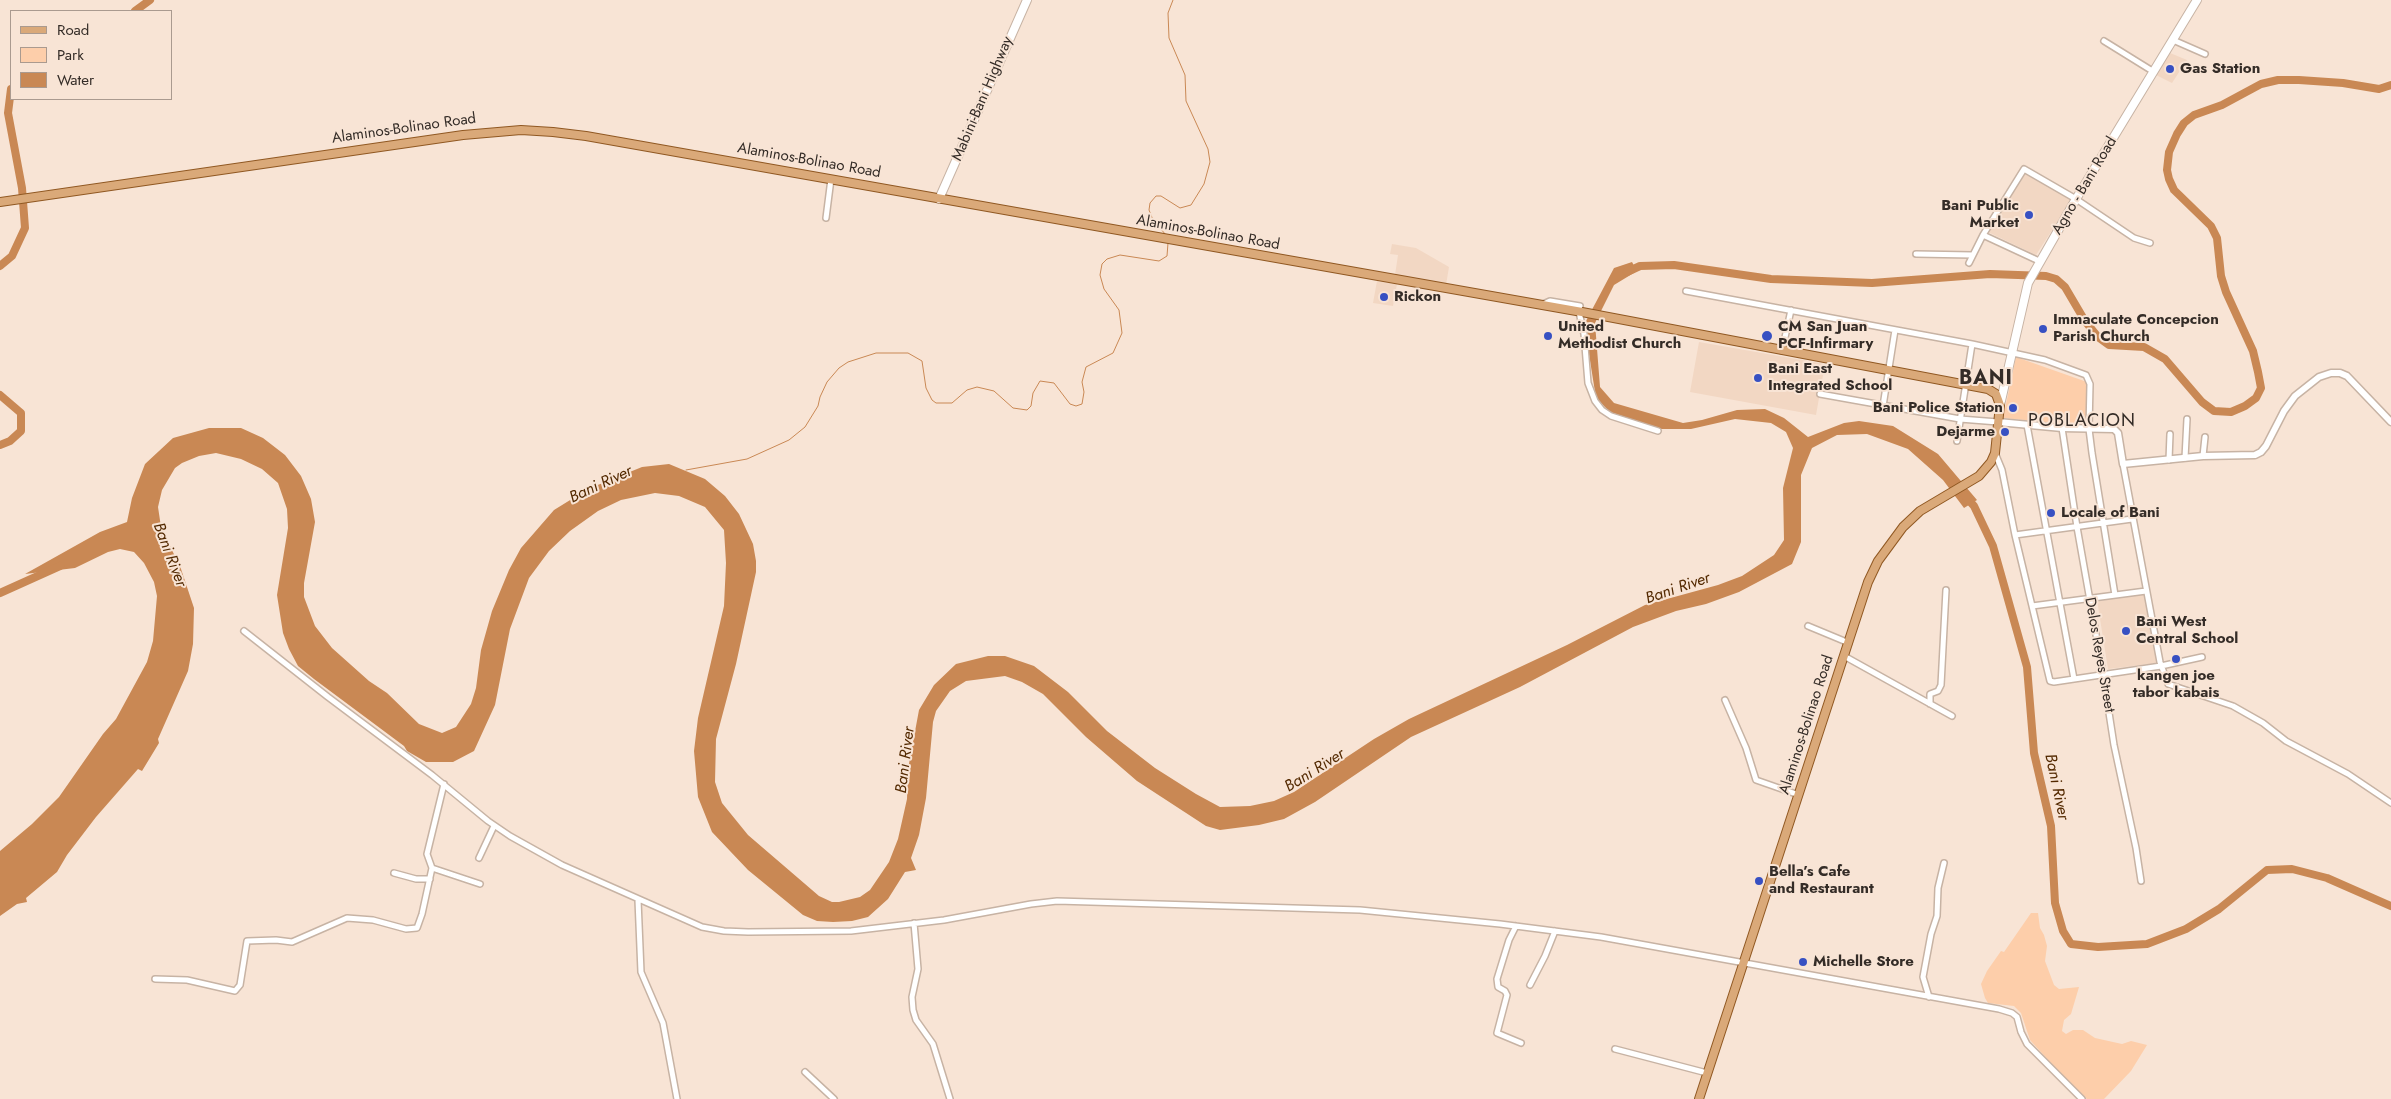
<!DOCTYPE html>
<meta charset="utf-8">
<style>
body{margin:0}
#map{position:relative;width:2391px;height:1099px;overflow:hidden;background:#f8e4d5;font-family:Jost,sans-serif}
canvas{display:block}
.legend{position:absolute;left:10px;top:10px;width:162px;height:90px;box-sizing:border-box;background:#f8e4d5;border:1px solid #aa9a8f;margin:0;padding:6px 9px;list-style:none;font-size:15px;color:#342c27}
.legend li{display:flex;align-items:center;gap:10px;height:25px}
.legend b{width:25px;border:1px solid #aa9a8f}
</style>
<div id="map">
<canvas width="2391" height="1099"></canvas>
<ul class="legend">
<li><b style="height:6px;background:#daa979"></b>Road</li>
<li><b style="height:14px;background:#fdceaa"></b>Park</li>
<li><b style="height:14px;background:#c98854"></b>Water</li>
</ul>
</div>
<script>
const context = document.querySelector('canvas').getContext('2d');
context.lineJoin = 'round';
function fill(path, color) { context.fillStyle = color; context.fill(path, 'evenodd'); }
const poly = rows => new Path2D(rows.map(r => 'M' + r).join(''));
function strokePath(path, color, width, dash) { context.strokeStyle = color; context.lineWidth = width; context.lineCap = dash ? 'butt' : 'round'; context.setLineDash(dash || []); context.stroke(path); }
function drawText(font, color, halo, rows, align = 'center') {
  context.font = font + ' Jost,sans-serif'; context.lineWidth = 4; context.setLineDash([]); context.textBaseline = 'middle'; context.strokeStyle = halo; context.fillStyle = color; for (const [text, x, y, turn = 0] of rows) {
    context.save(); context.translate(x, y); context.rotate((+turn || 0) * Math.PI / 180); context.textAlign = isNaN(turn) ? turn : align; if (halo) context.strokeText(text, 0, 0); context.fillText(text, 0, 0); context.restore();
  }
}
const built = poly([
 [2170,53,2187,60,2172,83,2156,75],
 [2024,170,2072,199,2036,255,1988,232],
 [1392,244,1416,248,1449,267,1446,285,1395,275,1398,255,1390,254],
 [1377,281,1397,284,1393,306,1373,303],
 [1699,342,1825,364,1816,415,1690,392],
 [2144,594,2157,663,2108,669,2097,600]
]);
const green = poly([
 [2016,357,2087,382,2087,426,2003,418],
 [2031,913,2038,913,2040,928,2044,935,2047,946,2045,961,2054,985,2059,989,2079,987,2071,1014,2064,1020,2062,1031,2066,1034,2073,1030,2083,1030,2095,1038,2122,1044,2131,1041,2147,1045,2131,1071,2104,1099,2087,1099,2066,1080,2030,1040,2021,1013,2014,1006,1988,1003,1985,998,1981,984,1987,971,2001,951,2004,952]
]);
const water = poly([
 [1632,262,1637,271,1614,285,1595,323,1600,387,1614,403,1683,423,1702,420,1737,410,1765,409,1784,418,1808,437,1844,423,1859,421,1893,426,1938,454,1977,500,1964,508,1943,480,1908,449,1867,434,1837,435,1812,448,1801,475,1801,542,1792,564,1739,592,1706,604,1676,611,1633,627,1520,687,1411,737,1315,802,1284,819,1259,825,1220,830,1206,826,1137,781,1086,737,1043,694,1022,682,1005,676,966,681,950,691,936,711,933,722,926,798,919,835,911,858,916,870,905,872,888,899,868,917,852,921,833,922,817,921,803,915,748,870,712,832,698,797,694,751,698,718,724,606,726,563,724,530,705,507,679,496,655,493,621,500,598,511,570,531,549,551,529,578,510,629,495,705,474,751,453,762,426,762,407,751,404,746,314,679,298,666,289,649,283,633,277,595,288,528,287,509,278,483,262,469,241,459,216,453,199,456,182,463,175,468,162,490,158,507,161,527,181,569,194,608,193,644,188,671,158,739,159,743,142,771,138,769,96,817,67,855,57,872,26,898,27,902,17,904,0,916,0,851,32,824,59,797,103,734,116,719,147,662,153,641,157,596,154,582,144,563,134,552,120,549,108,552,75,568,25,574,100,532,127,522,132,498,145,464,173,438,209,428,241,428,263,438,285,455,301,476,311,499,315,522,304,583,304,597,315,626,332,648,369,681,387,693,419,724,442,733,456,727,471,704,476,688,481,650,492,611,509,570,521,548,554,510,588,489,642,467,669,464,705,479,725,496,739,514,753,544,756,561,756,572,736,664,716,739,715,782,722,803,748,835,819,896,832,902,839,902,860,897,870,890,889,862,898,839,907,799,908,769,919,710,934,685,956,664,988,656,1005,656,1034,666,1068,692,1107,731,1155,768,1196,794,1220,807,1250,806,1274,801,1294,792,1374,739,1409,719,1567,645,1645,605,1718,585,1742,576,1774,555,1784,540,1783,488,1793,448,1786,432,1771,423,1735,419,1691,429,1660,429,1610,412,1596,398,1588,348,1586,321,1614,268]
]);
const stream = poly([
 [1166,235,1153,220,1149,210,1150,203,1156,196,1161,196,1180,208,1191,205,1204,184,1210,162,1208,149,1186,101,1185,75,1169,38,1168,13,1173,0],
 [686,470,747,459,789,440,805,427,818,406,820,397,827,382,839,368,848,362,876,353,908,353,922,361,926,388,932,400,936,403,952,403,967,390,977,387,994,391,1013,408,1027,410,1031,406,1033,393,1040,381,1054,383,1070,404,1076,406,1082,404,1084,392,1082,382,1086,367,1113,353,1122,333,1119,310,1104,289,1100,275,1102,264,1107,259,1120,255,1159,261,1167,256,1168,243]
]);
const river = poly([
 [135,11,150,0],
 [0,266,12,256,25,228,22,188,8,113,11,89],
 [1627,272,1640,266,1674,265,1771,279,1872,283,1990,274,2046,276,2056,279,2065,287,2085,321,2098,337,2109,345,2144,347,2165,359,2202,402,2214,411,2231,412,2245,406,2256,398,2261,388,2258,372,2253,351,2226,292,2221,276,2217,238,2211,226,2174,190,2169,179,2167,170,2169,152,2177,134,2184,123,2194,115,2222,105,2261,84,2278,80,2299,80,2343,83,2379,89,2391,85],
 [0,395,21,413,21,431,10,441,0,445],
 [1965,496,1974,506,1993,546,2027,667,2034,753,2051,826,2055,903,2063,931,2071,944,2098,947,2147,944,2186,929,2219,909,2267,870,2292,869,2327,878,2391,906],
 [0,593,60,566]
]);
const minor = poly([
 [2173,40,2205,54],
 [2104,41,2154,72],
 [826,218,831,179],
 [1983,235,2039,261],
 [1916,254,1972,255],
 [1969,263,1983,235,2024,169,2076,199,2134,238,2150,243],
 [1686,291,1972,344,2045,360,2086,375,2090,384,2089,429,2092,453,2115,595],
 [1541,305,1550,301,1580,306],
 [1579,312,1584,334,1588,383,1595,401,1602,410,1611,416,1658,431],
 [1782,351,1791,310],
 [1820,394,1960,419,1998,422],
 [1883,406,1895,330],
 [2027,425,2074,679],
 [2062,428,2077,527,2103,674,2114,745,2136,848,2141,881],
 [1957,441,1972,344],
 [1995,453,2002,470,2015,535,2050,681,2054,682,2161,666,2202,657],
 [2203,456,2205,437],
 [2185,458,2187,419],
 [2169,460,2170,434],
 [2123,464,2160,662,2168,684,2233,706,2263,723,2286,741,2348,774,2391,803],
 [2015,535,2132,519],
 [2032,606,2146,591],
 [1808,626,1849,643],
 [244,631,328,697,432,775,488,821,510,836,562,865,702,927,724,931,748,932,851,931,944,920,1031,904,1057,901,1360,910,1500,924,1601,937,1999,1009,2012,1013,2017,1017,2021,1032,2027,1044,2082,1099],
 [1844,656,1952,716],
 [1725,700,1746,748,1756,780,1799,795],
 [1930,704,1930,694,1938,691,1941,685,1946,590],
 [444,784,427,854,432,868,480,884],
 [479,858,494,826],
 [394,873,416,879,430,879],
 [638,900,641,972,663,1023,677,1099],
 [914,923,918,969,912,997,913,1010,916,1020,933,1044,950,1099],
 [1516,926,1509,940,1497,979,1498,987,1505,991,1507,995,1497,1033,1521,1043],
 [155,979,187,980,235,991,240,985,247,941,276,940,292,942,347,918,373,920,406,929,417,928,422,914,432,868],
 [1530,985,1545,956,1555,931],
 [1929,997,1923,977,1931,934,1937,916,1938,888,1944,863],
 [1615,1049,1707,1073],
 [805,1072,834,1099]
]);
const tertiary = poly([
 [1998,422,2062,428,2114,429,2118,433,2123,464,2203,456,2255,455,2261,452,2266,446,2284,411,2295,396,2319,377,2331,373,2340,373,2347,376,2391,422]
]);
const secondary = poly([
 [939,199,1027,0],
 [2000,405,2028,283,2076,199,2197,0]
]);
const primary = poly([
 [0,202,463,135,521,130,553,132,586,136,1582,312,1988,389,1996,394,2000,405,1995,453,1991,462,1979,476,1920,511,1903,527,1878,561,1868,582,1699,1099]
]);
const markers = [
 [2170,69,5,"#3750c2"],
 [2029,215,5,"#3750c2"],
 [1384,297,5,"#3750c2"],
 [2043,329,5,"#3750c2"],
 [1548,336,5,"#3750c2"],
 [1767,336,6,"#3750c2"],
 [1758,378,5,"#3750c2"],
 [2013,408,5,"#3750c2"],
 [2005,432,5,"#3750c2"],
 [2051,513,5,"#3750c2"],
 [2126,631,5,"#3750c2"],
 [2176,659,5,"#3750c2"],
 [1759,881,5,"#3750c2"],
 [1803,962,5,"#3750c2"]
];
const poiNames = [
 ["Gas Station",2180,69],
 ["Bani Public",2019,206,"right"],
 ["Market",2019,223,"right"],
 ["Rickon",1394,297],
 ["Immaculate Concepcion",2053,320],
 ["Parish Church",2053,337],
 ["United",1558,327],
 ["Methodist Church",1558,344],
 ["CM San Juan",1778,327],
 ["PCF-Infirmary",1778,344],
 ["Bani East",1768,369],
 ["Integrated School",1768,386],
 ["Bani Police Station",2003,408,"right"],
 ["Dejarme",1995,432,"right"],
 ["Locale of Bani",2061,513],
 ["Bani West",2136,622],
 ["Central School",2136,639],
 ["kangen joe",2176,676,"center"],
 ["tabor kabais",2176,693,"center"],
 ["Bella’s Cafe",1769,872],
 ["and Restaurant",1769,889],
 ["Michelle Store",1813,962]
];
const streetNames = [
 ["Mabini-Bani Highway",983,99,-67],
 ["Alaminos-Bolinao Road",404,129,-8],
 ["Alaminos-Bolinao Road",809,161,10],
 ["Agno - Bani Road",2085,186,-59],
 ["Alaminos-Bolinao Road",1208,233,10],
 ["Delos Reyes Street",2099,655,80],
 ["Alaminos-Bolinao Road",1807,725,-72]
];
const waterNames = [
 ["Bani River",601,485,-25],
 ["Bani River",169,555,69],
 ["Bani River",1678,589,-19],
 ["Bani River",906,760,-83],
 ["Bani River",1315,771,-32],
 ["Bani River",2056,787,78]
];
const quarterNames = [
 ["POBLACION",2082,422]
];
const districtNames = [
 ["BANI",1986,379]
];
fill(built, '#f2d7c3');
fill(green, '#fdceaa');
fill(water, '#c98854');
strokePath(stream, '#c98854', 1);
strokePath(river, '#c98854', 8);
strokePath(minor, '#c7b3a4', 8);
strokePath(tertiary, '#c7b3a4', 9);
strokePath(secondary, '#c7b3a4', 10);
strokePath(primary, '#905822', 10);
strokePath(minor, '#fff', 5);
strokePath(tertiary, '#fff', 6);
strokePath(secondary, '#fff', 8);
strokePath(primary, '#daa979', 8);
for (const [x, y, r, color] of markers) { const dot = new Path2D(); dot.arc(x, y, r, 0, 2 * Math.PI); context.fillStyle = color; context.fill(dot); strokePath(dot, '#f8e4d5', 2); }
drawText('bold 15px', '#342c27', '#f8e4d5', poiNames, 'left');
drawText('15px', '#342c27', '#f8e4d5', streetNames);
drawText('italic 16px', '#532900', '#f8e4d5', waterNames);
context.letterSpacing = '1px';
drawText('18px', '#342c27', '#f8e4d5', quarterNames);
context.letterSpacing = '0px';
context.letterSpacing = '1px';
drawText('bold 20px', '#342c27', '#f8e4d5', districtNames);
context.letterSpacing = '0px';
</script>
